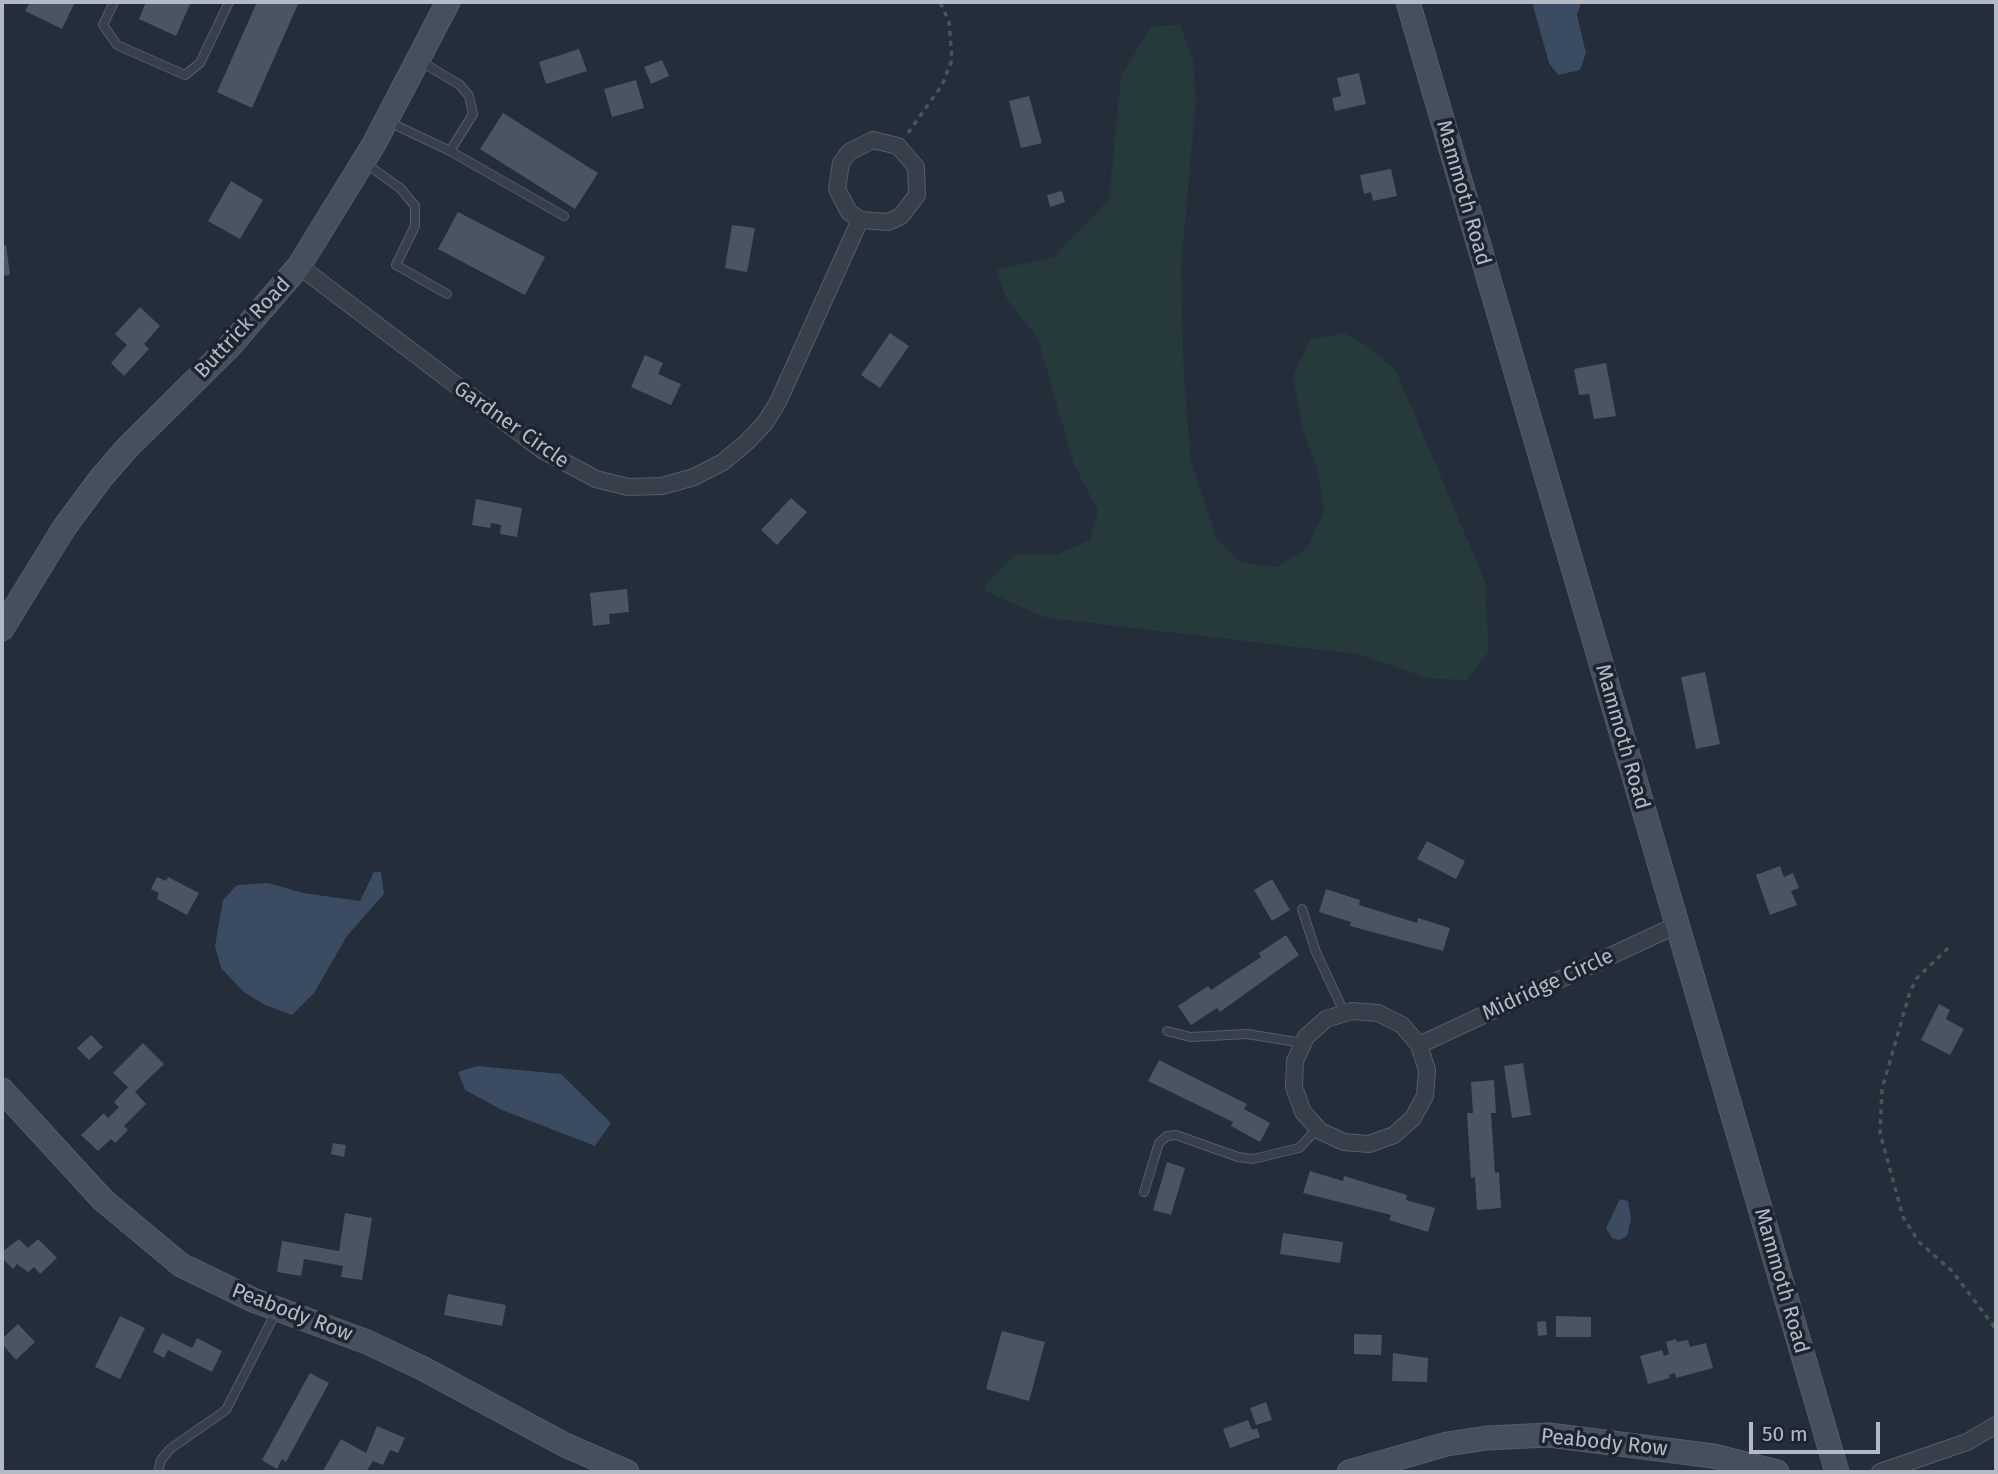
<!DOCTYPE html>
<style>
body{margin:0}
#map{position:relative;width:1998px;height:1474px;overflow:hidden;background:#242d3a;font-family:"Fira Sans",sans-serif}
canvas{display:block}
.frame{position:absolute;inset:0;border:4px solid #b3bac6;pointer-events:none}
.scale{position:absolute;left:1749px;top:1422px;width:131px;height:32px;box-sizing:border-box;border:4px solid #b3bac6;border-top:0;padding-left:9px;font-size:21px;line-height:24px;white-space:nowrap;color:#b3bac6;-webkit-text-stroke:5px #1c242f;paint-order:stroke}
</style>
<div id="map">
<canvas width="1998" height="1474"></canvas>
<div class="frame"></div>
<div class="scale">50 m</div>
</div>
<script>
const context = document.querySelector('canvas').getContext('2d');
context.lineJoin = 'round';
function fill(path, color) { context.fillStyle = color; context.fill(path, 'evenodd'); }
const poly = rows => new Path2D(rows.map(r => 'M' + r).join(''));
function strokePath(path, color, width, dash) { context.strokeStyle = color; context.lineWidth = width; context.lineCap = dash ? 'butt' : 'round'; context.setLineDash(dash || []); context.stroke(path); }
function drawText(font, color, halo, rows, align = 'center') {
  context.font = font + ' "Fira Sans",sans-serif'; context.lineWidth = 7; context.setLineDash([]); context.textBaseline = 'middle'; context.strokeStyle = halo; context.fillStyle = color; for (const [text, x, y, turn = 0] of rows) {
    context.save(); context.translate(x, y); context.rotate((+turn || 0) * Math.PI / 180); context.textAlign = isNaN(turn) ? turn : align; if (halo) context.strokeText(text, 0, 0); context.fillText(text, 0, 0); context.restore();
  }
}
const green = poly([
 [1180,25,1193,60,1196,99,1181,269,1184,378,1191,462,1216,537,1239,562,1277,567,1308,547,1324,512,1317,468,1302,427,1293,376,1311,339,1344,333,1369,347,1396,371,1485,581,1489,651,1466,681,1427,678,1356,654,1047,618,982,590,1014,555,1056,555,1090,540,1098,511,1074,465,1038,339,1006,298,996,270,1054,257,1109,199,1121,76,1151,26]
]);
const water = poly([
 [1532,2,1581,2,1577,15,1586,53,1580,70,1558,75,1549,63],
 [374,872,381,872,384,894,347,936,314,993,292,1015,265,1005,244,992,221,968,215,946,223,900,237,885,268,883,303,893,360,901],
 [477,1066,561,1074,611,1123,595,1146,502,1110,465,1090,458,1072],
 [1620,1199,1628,1201,1631,1219,1627,1236,1619,1240,1612,1238,1606,1228]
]);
const building = poly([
 [30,2,75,2,62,29,25,11],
 [146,2,191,2,176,36,139,19],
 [257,2,299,2,252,108,217,92],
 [579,49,587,71,546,84,539,62],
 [662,60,669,76,651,84,644,67],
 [1359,73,1366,104,1335,111,1332,98,1341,96,1337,78],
 [636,80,644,108,612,117,604,89],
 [1029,96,1042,143,1021,148,1009,101],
 [503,113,598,173,575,209,480,149],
 [1391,169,1397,196,1373,201,1371,192,1364,194,1360,175],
 [231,181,263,200,240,239,208,221],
 [1062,191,1065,202,1050,207,1047,195],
 [458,212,545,257,525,295,438,249],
 [732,225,755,228,747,272,725,268],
 [6,245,10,275,2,276,2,246],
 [140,307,160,326,144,344,149,349,124,376,111,363,127,345,115,334],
 [890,333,909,346,880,388,861,375],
 [645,355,663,363,658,374,681,384,671,405,631,387],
 [1606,363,1616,416,1594,419,1589,394,1579,395,1574,369],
 [791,498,807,512,777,545,761,530],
 [476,499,522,508,517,537,500,534,501,525,491,523,490,528,472,525],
 [627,589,629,612,609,614,610,624,593,626,590,593],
 [1705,672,1720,744,1696,749,1681,677],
 [1427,841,1465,861,1456,879,1417,859],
 [1780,866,1784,877,1793,873,1799,888,1791,891,1797,905,1770,915,1756,875],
 [157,877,166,881,168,877,199,893,187,915,157,899,159,893,151,889],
 [1272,879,1290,910,1272,921,1254,890],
 [1326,889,1360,900,1359,905,1417,923,1418,918,1450,928,1443,951,1350,926,1351,922,1319,912],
 [1286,935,1299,955,1220,1012,1217,1008,1191,1025,1178,1006,1208,986,1211,990,1261,957,1259,953],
 [1939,1004,1950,1010,1946,1019,1964,1029,1950,1055,1921,1040],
 [91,1035,103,1047,89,1060,77,1048],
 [143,1043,164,1064,135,1092,146,1104,124,1126,128,1130,115,1143,111,1139,98,1151,81,1135,104,1113,108,1118,119,1107,114,1102,128,1087,113,1073],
 [1159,1060,1247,1104,1244,1109,1270,1123,1260,1142,1231,1126,1233,1122,1148,1081],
 [1523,1063,1531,1115,1512,1118,1504,1066],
 [1494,1080,1496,1113,1491,1113,1495,1173,1499,1172,1501,1208,1477,1210,1475,1177,1471,1178,1467,1113,1473,1113,1471,1082],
 [333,1143,346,1145,344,1157,331,1154],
 [1167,1162,1185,1168,1171,1215,1153,1210],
 [1310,1171,1343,1181,1344,1176,1407,1195,1406,1200,1435,1208,1428,1232,1389,1220,1391,1215,1303,1193],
 [345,1213,372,1218,362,1280,341,1277,343,1266,304,1259,301,1276,277,1272,282,1241,339,1251],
 [1283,1233,1343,1242,1340,1263,1280,1254],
 [19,1239,28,1248,38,1239,57,1258,40,1274,34,1267,28,1272,17,1264,13,1269,2,1258,2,1252],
 [448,1294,506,1305,502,1326,444,1315],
 [120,1316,145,1328,120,1379,95,1367],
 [1556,1316,1591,1317,1591,1337,1556,1337],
 [1546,1321,1547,1335,1538,1336,1537,1322],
 [18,1324,35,1342,16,1360,2,1344,2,1339],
 [1002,1331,1045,1342,1029,1401,986,1389],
 [162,1333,192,1348,197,1338,222,1351,212,1372,168,1350,164,1358,153,1352],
 [1354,1334,1382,1335,1381,1355,1354,1354],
 [1676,1339,1677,1342,1688,1340,1690,1347,1706,1343,1713,1368,1676,1378,1675,1373,1669,1375,1670,1378,1648,1384,1640,1356,1662,1350,1664,1356,1669,1354,1666,1342],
 [1393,1353,1428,1358,1427,1382,1392,1381],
 [310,1373,329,1383,286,1462,282,1459,277,1469,262,1460],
 [1266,1402,1272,1420,1256,1425,1250,1408],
 [1248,1420,1252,1430,1257,1428,1260,1437,1230,1448,1223,1429],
 [377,1426,405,1438,398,1453,390,1450,383,1465,373,1461,366,1472,323,1471,341,1439,366,1453]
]);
const path = poly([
 [908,133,942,85,952,60,949,22,940,2],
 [1948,948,1916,979,1909,995,1882,1089,1880,1133,1903,1217,1919,1242,1952,1271,1996,1329]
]);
const lane = poly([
 [114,2,103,25,117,45,185,75,200,63,229,2],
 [389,122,450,151,473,114,469,96,460,85,420,61],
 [450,151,564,216],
 [365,163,400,188,415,206,415,226,396,265,447,294],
 [1302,909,1316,952,1344,1012],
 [1167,1031,1190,1037,1247,1034,1303,1043],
 [1144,1192,1159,1143,1167,1136,1176,1135,1238,1157,1253,1159,1299,1148,1317,1129],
 [158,1472,161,1460,170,1449,226,1410,276,1312]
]);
const street = poly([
 [299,266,542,450,596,479,628,487,662,486,694,477,723,462,747,442,765,423,778,402,860,220,888,222,901,216,917,195,916,167,898,146,873,140,849,152,841,163,837,189,849,212,860,220],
 [1419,1045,1427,1070,1425,1096,1413,1118,1394,1135,1369,1144,1344,1142,1320,1131,1303,1112,1294,1087,1295,1061,1306,1037,1326,1019,1352,1011,1378,1013,1402,1025,1419,1045,1677,925],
 [1880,1472,1967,1442,1996,1425]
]);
const secondary = poly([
 [1408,2,1837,1472],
 [2,629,64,528,101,478,128,447,230,346,299,266,374,144,448,2],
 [2,1090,103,1200,181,1265,253,1300,367,1342,422,1368,565,1445,627,1472],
 [1349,1472,1447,1444,1487,1438,1549,1435,1713,1456,1777,1472]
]);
const streetNames = [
 ["Mammoth Road",1463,193,74],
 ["Buttrick Road",243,328,-47],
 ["Gardner Circle",511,425,35],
 ["Mammoth Road",1622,737,74],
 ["Midridge Circle",1548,985,-25],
 ["Mammoth Road",1781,1281,74],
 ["Peabody Row",292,1313,21],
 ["Peabody Row",1604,1443,6]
];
fill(green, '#26393b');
fill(water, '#3a4b62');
fill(building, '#4a5563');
strokePath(lane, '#555d68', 10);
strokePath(street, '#555d68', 18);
strokePath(secondary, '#555d68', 25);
strokePath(path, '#435658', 3.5, [5, 5]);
strokePath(lane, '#373f4a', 8);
strokePath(street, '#373f4a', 16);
strokePath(secondary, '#454f5d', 23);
drawText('21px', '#b3bac6', '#1c242f', streetNames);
</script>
